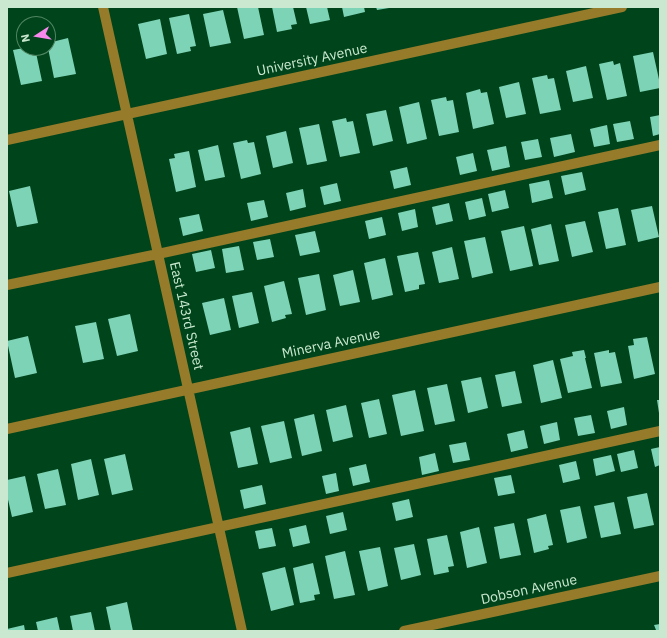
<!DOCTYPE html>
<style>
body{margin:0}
#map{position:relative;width:667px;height:638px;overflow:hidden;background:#00441b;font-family:"IBM Plex Sans",sans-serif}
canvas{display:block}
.frame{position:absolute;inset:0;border:8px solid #c9e8cf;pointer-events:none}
.north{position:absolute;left:16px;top:16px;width:40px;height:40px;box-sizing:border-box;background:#00441b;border:1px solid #508663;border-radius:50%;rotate:258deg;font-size:11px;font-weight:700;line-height:16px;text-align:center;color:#c9e8cf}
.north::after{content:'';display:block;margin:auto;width:14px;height:18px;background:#f788ec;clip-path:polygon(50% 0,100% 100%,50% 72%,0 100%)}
</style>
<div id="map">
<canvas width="667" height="638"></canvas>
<div class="frame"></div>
<div class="north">N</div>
</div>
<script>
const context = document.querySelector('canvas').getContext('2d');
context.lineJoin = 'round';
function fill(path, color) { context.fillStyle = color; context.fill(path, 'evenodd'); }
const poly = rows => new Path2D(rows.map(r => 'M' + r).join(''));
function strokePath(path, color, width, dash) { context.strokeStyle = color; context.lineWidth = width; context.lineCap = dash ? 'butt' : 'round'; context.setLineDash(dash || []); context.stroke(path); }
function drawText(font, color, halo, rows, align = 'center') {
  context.font = font + ' "IBM Plex Sans",sans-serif'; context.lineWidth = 4; context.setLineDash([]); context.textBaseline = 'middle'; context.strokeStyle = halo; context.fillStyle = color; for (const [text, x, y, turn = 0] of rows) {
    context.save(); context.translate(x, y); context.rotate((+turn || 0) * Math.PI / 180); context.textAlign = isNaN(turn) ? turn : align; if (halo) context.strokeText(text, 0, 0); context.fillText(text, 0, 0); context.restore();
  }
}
const building = poly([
 [237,7,258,7,264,35,244,39],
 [272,7,293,7,297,24,291,25,292,29,277,32],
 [306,7,327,7,330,20,310,24],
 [342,7,364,7,365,12,344,17],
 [376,7,389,7,389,8,377,10],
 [223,10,231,43,210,47,203,14],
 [189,14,196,46,190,47,191,51,177,54,169,18],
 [160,19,167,54,146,59,138,24],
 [68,38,76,74,54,78,48,48,48,43],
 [24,48,35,48,42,81,21,85,13,50],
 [653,52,660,84,660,88,640,92,633,56],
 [613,61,614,65,620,63,627,96,607,100,599,64],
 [586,66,593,98,573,102,566,71],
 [547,75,548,79,554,78,561,110,540,114,532,78],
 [519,82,526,114,506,118,499,87],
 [480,89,481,93,487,92,494,124,473,129,466,93],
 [446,97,447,101,453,100,459,132,439,136,431,100],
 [419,102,427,139,407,144,399,107],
 [386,110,393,141,373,146,366,114],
 [660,115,660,134,653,136,650,117],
 [346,118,347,122,353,121,360,153,340,157,332,121],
 [630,121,634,139,617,142,613,124],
 [319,124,327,161,307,165,299,128],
 [607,125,610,144,594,147,590,129],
 [286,131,293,163,273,168,266,136],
 [571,134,575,152,554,157,550,138],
 [538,139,542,157,525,160,521,142],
 [247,140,248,143,254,142,261,174,241,179,233,143],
 [218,145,225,177,205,181,198,150],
 [506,146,510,167,492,171,487,150],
 [189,151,196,187,176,192,169,159,175,158,174,154],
 [473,153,477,171,460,175,456,157],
 [407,167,411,185,394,189,390,171],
 [582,172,586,190,565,195,561,176],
 [549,180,553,198,532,203,529,184],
 [337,183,341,201,324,205,320,187],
 [30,186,38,223,17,227,9,191],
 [303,189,306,207,290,211,286,193],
 [505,190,509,208,492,212,488,194],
 [482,198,486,216,469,220,465,202],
 [264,200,268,217,251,221,247,203],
 [449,203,453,221,436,225,432,207],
 [652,206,659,237,638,242,631,210],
 [618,208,626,245,606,249,598,212],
 [415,209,418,227,402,231,398,213],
 [199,214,203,231,183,236,179,218],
 [382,217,386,235,369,239,365,221],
 [585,221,593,252,572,257,565,225],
 [551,224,559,261,539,265,531,229],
 [524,226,533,266,510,271,501,231],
 [315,231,320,252,300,256,295,235],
 [485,237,493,273,472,278,464,241],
 [270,239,274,257,257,260,253,242],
 [239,246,244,270,226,273,222,249],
 [452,247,459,279,439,283,432,252],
 [211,250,215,268,196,272,192,254],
 [418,252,425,284,419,285,419,289,405,292,397,256],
 [385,258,393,295,372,300,364,263],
 [353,270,360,302,340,306,333,275],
 [319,274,326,310,306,315,298,278],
 [284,281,292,314,285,315,286,318,272,322,264,286],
 [252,292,259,323,239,328,232,296],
 [224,298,231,330,210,335,202,303],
 [130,314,138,351,117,356,108,319],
 [96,322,104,359,83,363,75,326],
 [28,336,37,373,15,378,7,341],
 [647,337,655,374,634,379,628,346,634,345,633,339],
 [584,350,586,358,585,358,592,388,568,393,560,359,573,356,572,352],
 [609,350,609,353,615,352,622,383,601,387,594,353],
 [553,360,562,398,541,403,533,365],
 [515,371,522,403,502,407,495,375],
 [481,377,488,408,468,413,461,381],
 [447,384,455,421,435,425,427,388],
 [415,390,424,431,401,436,392,395],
 [379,399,387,434,369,438,361,403],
 [657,400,660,400,660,413,659,413],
 [346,405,353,437,333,442,326,410],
 [624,407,627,425,611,429,607,411],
 [314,414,322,451,302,456,294,419],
 [591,415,595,433,578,436,574,418],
 [284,421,292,458,270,463,261,426],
 [557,422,560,440,544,444,540,426],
 [250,427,258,464,238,468,230,432],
 [524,430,528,448,511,452,507,434],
 [466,442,470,460,453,463,449,445],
 [660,447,660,465,655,467,651,449],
 [634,450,638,468,621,472,617,454],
 [435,453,439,471,422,475,419,457],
 [125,454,133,490,112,495,104,459],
 [611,455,615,471,596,476,593,459],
 [91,459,99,495,78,500,71,464],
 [576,461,580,479,563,483,559,465],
 [366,464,370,482,353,486,349,468],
 [58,469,66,505,45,509,37,474],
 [336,473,339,491,326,494,322,476],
 [511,475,515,493,498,496,494,478],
 [25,476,33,512,12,517,7,495,7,480],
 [262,485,266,504,244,509,240,490],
 [647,493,654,525,634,529,627,497],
 [409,499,413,517,396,521,392,503],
 [614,502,621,534,601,538,594,506],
 [580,506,587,538,567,543,560,510],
 [343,512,347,530,330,534,326,516],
 [546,514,553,545,548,546,549,549,534,553,527,519],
 [514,523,521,555,500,559,494,527],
 [306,525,310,543,293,547,289,529],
 [479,527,487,563,467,568,460,532],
 [272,528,276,546,259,549,255,531],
 [447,535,454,566,448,567,449,572,434,575,427,539],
 [414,544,421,575,401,580,394,548],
 [380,547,388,586,368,591,359,551],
 [345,551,355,595,334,599,325,556],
 [313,563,320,594,314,595,315,600,300,603,293,568],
 [285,567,294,605,271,611,262,573],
 [127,602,133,631,111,631,106,607],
 [91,612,95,631,73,631,70,616],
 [57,617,60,631,38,631,36,622],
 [660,624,660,631,656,630,654,625],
 [24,625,25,631,7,631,7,629]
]);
const minor = poly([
 [103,7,242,631],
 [7,140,622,7],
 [7,285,158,254,660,145],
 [7,429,660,287],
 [7,573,660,431],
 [404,631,660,576]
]);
const streetNames = [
 ["University Avenue",312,60,-12],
 ["East 143rd Street",186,316,77],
 ["Minerva Avenue",331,344,-12],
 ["Dobson Avenue",529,590,-12]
];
fill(building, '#7dd3b6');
strokePath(minor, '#957b2a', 10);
drawText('14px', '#c9e8cf', '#00441b', streetNames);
</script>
